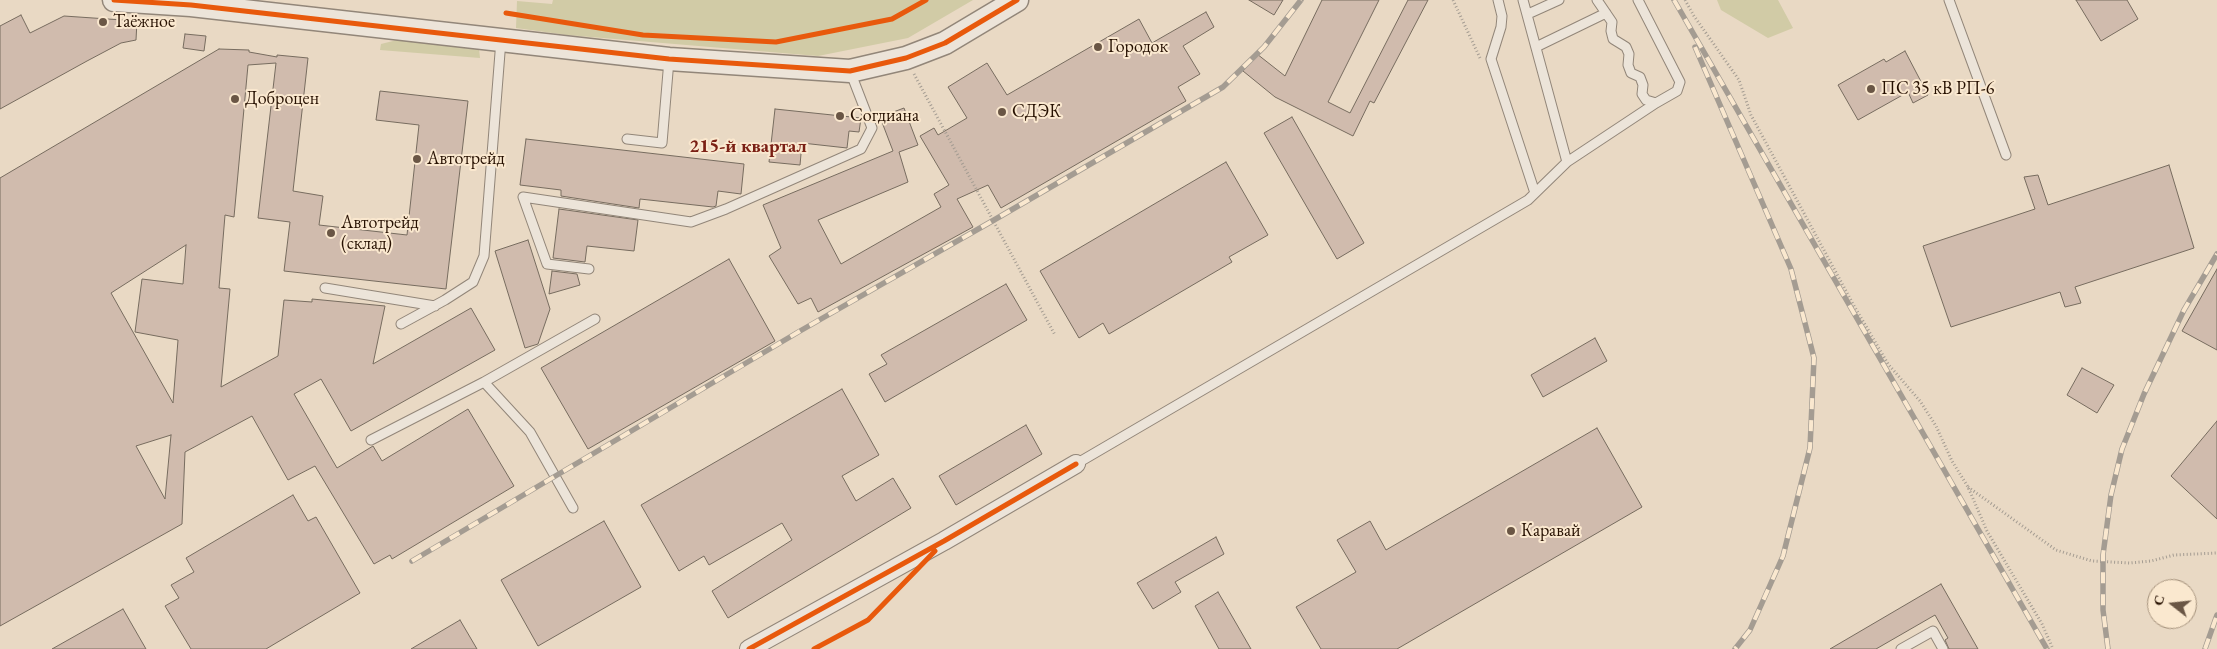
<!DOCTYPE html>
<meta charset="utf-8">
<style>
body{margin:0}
#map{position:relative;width:2217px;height:649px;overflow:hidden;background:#e9d9c4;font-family:"EB Garamond",serif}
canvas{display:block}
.north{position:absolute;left:2147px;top:579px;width:50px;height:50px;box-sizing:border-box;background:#fae8cf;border:1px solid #a5927c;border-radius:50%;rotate:286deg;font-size:14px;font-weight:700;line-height:20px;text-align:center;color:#261000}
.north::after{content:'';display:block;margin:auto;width:18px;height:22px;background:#6a5645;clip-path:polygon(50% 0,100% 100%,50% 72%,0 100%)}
</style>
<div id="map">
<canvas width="2217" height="649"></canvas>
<div class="north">С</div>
</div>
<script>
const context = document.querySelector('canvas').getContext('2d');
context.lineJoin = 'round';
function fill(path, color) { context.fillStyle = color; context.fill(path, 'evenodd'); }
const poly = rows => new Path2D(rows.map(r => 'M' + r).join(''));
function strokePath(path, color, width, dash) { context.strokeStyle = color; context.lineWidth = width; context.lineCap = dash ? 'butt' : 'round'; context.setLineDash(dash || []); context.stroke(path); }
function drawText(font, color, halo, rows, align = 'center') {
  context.font = font + ' "EB Garamond",serif'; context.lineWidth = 4; context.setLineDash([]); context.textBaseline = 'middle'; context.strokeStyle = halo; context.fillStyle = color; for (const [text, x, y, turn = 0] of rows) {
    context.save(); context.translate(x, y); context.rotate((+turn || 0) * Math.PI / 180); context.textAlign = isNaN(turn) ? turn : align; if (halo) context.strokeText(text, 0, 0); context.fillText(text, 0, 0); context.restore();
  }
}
const green = poly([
 [553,0,973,0,908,38,818,56,567,35,516,28,517,1,552,4],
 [1717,0,1778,0,1793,28,1768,38,1721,10],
 [397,40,479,49,480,58,380,50,381,44]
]);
const building = poly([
 [1249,0,1283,0,1274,15,1249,0],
 [1322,0,1379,0,1328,102,1350,113,1408,0,1428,0,1374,103,1370,101,1353,136,1275,97,1243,71,1257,54,1285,76,1322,0],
 [2076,0,2127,0,2138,19,2101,41,2076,0],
 [1206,12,1214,27,1183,46,1200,74,1178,87,1186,101,1001,208,988,185,957,199,973,227,818,312,811,298,798,304,769,256,781,248,763,205,893,151,880,117,904,108,918,145,899,152,908,182,818,220,841,264,941,207,934,194,949,185,920,136,934,128,938,135,967,118,948,87,987,63,1007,95,1139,19,1152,43,1206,12],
 [21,15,30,33,64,16,137,21,136,40,121,43,87,61,0,109,0,26,21,15],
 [185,34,206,36,204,51,183,48,185,34],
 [219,49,249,50,249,52,277,57,277,55,308,58,293,191,323,196,319,225,407,235,419,125,376,120,380,91,468,101,446,289,284,271,290,222,258,218,276,63,248,65,234,217,225,215,219,288,230,289,221,387,278,356,284,300,312,302,312,299,385,306,373,364,471,308,495,350,351,431,321,379,294,394,337,468,373,446,382,461,468,409,514,486,392,559,390,555,374,564,315,466,288,480,252,416,185,452,182,524,0,626,0,178,219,49],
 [186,245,183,284,142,279,135,332,178,340,173,403,111,293,186,245],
 [171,435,165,499,136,446,171,435],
 [1905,51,1928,95,1913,103,1908,92,1858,120,1838,85,1884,59,1886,62,1905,51],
 [775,109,861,118,859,132,849,131,847,148,802,143,800,165,769,162,775,109],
 [1292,117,1364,243,1337,259,1264,133,1292,117],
 [526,139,744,164,741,194,718,191,716,206,713,207,640,199,639,208,561,196,561,190,520,185,526,139],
 [1226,162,1268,235,1229,257,1232,262,1109,334,1103,323,1079,338,1040,271,1226,162],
 [2169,165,2194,248,2075,287,2081,303,2065,307,2060,292,1951,327,1923,246,2035,209,2024,177,2038,175,2048,205,2169,165],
 [559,209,638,220,634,251,587,246,585,262,553,258,559,209],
 [528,240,550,309,538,344,525,348,495,251,528,240],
 [729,259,775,341,588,449,541,368,729,259],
 [2217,269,2217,350,2182,331,2217,269],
 [552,271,577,274,580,285,549,294,552,271],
 [1006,284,1027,320,885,402,869,374,887,364,881,355,1006,284],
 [1595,338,1607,361,1543,397,1531,375,1595,338],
 [2082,368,2114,385,2097,413,2067,395,2082,368],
 [842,389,879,455,842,476,856,501,893,478,911,508,728,618,712,591,792,540,782,523,709,565,704,556,679,571,641,505,842,389],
 [2217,421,2217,519,2171,476,2217,421],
 [1026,425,1042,454,956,505,939,476,1026,425],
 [1597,428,1642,507,1397,649,1321,649,1296,607,1356,572,1337,540,1370,521,1386,550,1597,428],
 [293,495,308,521,316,517,360,593,266,649,191,649,165,606,179,598,171,585,194,572,186,558,293,495],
 [604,521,641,587,538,646,501,580,604,521],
 [1216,537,1224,554,1175,582,1181,592,1153,609,1137,583,1216,537],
 [1941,584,1978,649,1949,649,1945,640,1948,638,1935,615,1876,649,1830,649,1941,584],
 [1218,592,1251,649,1219,649,1195,606,1218,592],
 [123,609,146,649,52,649,123,609],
 [460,620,477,649,411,649,460,620]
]);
const path = poly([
 [1453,0,1480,58],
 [1685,0,1694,16,1739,80,1751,115,1853,304,1888,364,1920,401,1936,426,1952,461,1968,487,1987,531,2042,624,2053,649],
 [914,74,1055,335],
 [1968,487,2056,550,2092,561,2130,563,2151,561,2174,555,2217,553]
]);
const service = poly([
 [1498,0,1502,16,1501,27,1491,59,1535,193],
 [1523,0,1567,162,1656,103,1677,91,1680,82,1638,0],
 [1597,0,1612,22,1611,31,1613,39,1626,47,1629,54,1628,65,1631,73,1640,77,1643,85,1642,94,1646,100,1656,103],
 [1949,0,2006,155],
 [1528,14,1559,0],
 [1536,47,1606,13],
 [627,139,662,143,669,60],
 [589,269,547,264,523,197,691,222,726,209,861,149,872,128,850,71],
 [325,288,435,306],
 [401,324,445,300,473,282,484,256,501,40],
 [484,382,595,319],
 [371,440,484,382,530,432,573,508],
 [1076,464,1528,200,1567,162],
 [1901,649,1933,631,1943,649]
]);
const minor = poly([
 [749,649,944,541,1076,464]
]);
const tertiary = poly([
 [114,0,191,5,669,59,850,71,906,58,945,43,1017,0]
]);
const rail = poly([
 [1674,0,2047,649],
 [1695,47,1791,269,1814,358,1810,448,1783,556,1750,630,1735,649],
 [412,561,800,331,994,220,1223,87,1264,47,1301,0],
 [2108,649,2103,610,2103,555,2111,495,2122,449,2144,394,2184,310,2217,254],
 [2205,649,2217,615]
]);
const cycleway = poly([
 [114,0,191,5,669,59,850,71,906,58,945,43,1017,0],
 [506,13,643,35,776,42,892,19,926,0],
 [749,649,944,541,1076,464],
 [814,649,868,620,935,551]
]);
const markers = [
 [103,22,5,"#6a5645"],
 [1098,47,5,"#6a5645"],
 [1871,89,5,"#6a5645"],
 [235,99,5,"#6a5645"],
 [1002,112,5,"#6a5645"],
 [840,116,5,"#6a5645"],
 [417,159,5,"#6a5645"],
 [331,233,5,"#6a5645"],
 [1511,531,5,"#6a5645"]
];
const poiNames = [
 ["Таёжное",113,22],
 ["Городок",1108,47],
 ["ПС 35 кВ РП-6",1881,89],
 ["Доброцен",245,99],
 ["СДЭК",1012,112],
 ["Согдиана",850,116],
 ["Автотрейд",427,159],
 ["Автотрейд",341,223],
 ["(склад)",341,244],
 ["Каравай",1521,531]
];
const neighbourhoodNames = [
 ["215-й квартал",748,147]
];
fill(green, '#d1cba6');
fill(building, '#d0bbad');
strokePath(building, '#776c5f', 1);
strokePath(service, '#928679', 11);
strokePath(minor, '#928679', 20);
strokePath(tertiary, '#928679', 25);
strokePath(path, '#a49c92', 3, [1, 2.5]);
strokePath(service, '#ece4d9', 9);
strokePath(minor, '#ece4d9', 18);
strokePath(tertiary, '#ece4d9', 22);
strokePath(rail, '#a49c92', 5.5);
strokePath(rail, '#fae8cf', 4, [11]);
strokePath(cycleway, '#e8590c', 5);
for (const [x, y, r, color] of markers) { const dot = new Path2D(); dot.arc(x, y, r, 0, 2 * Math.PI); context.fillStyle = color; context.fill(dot); strokePath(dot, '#fae8cf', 2); }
drawText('18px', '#261000', '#fae8cf', poiNames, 'left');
drawText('bold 19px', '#7a1f14', '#fae8cf', neighbourhoodNames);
</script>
